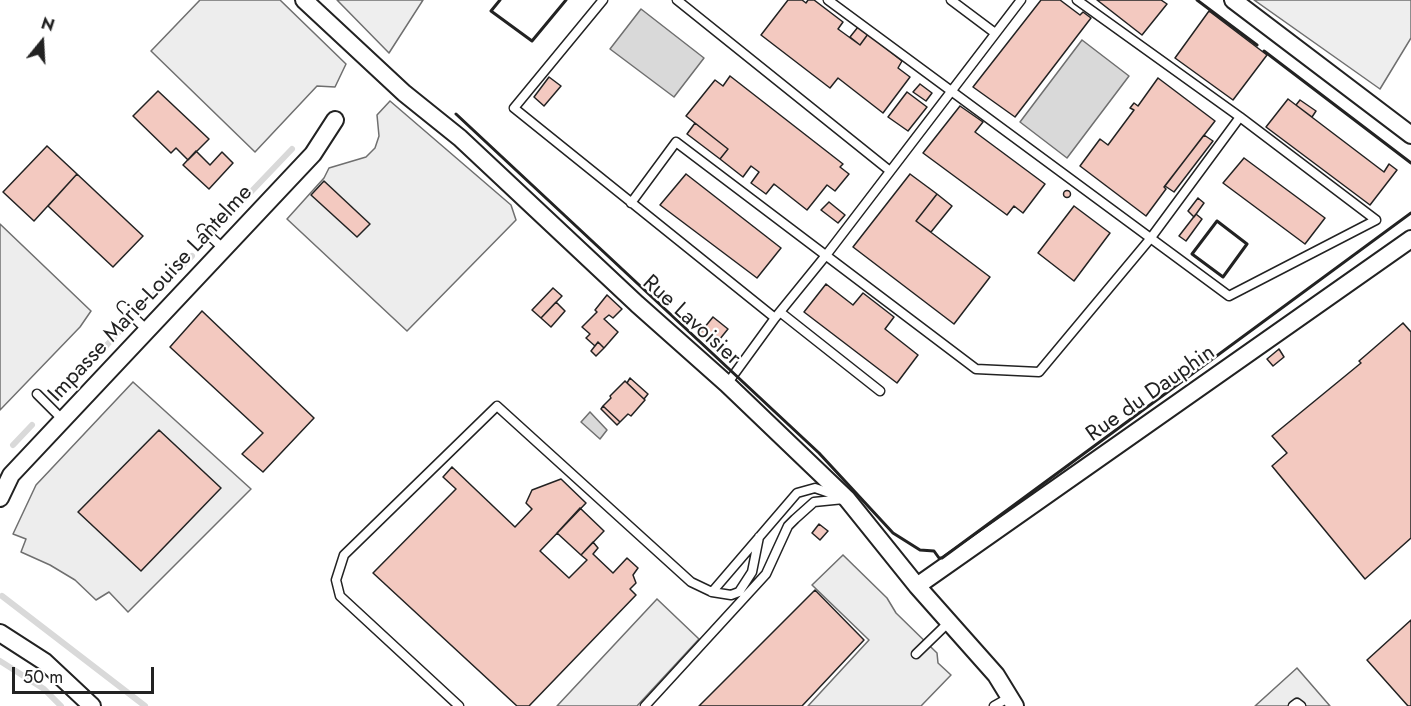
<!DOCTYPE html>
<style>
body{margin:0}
#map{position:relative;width:1411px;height:706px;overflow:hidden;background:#fff;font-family:Jost,sans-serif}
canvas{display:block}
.north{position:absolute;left:12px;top:12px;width:60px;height:60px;-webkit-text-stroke:4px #fff;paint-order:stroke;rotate:18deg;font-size:16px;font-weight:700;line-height:24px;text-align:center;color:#222}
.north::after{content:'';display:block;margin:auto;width:21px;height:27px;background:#222;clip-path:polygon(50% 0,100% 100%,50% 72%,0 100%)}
.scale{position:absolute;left:12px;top:667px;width:142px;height:27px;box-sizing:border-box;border:3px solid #222;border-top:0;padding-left:8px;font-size:18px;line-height:21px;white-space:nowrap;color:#222;-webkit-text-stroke:4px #fff;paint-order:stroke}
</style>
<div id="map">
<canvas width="1411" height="706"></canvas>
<div class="north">N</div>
<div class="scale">50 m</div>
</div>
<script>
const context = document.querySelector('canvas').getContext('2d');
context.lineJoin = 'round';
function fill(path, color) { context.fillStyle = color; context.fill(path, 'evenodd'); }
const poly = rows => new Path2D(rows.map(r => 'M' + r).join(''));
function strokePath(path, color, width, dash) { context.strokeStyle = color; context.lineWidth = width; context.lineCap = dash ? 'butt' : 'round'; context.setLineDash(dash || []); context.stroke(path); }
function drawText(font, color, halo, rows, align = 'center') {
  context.font = font + ' Jost,sans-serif'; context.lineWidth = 4.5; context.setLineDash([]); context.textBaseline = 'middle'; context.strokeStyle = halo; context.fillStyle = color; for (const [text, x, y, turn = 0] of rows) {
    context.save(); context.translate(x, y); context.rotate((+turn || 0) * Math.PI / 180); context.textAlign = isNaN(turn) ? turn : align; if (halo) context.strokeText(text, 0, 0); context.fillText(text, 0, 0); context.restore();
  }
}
const green = poly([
 [337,0,423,0,389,53,337,0],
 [1254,0,1411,0,1411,38,1380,89,1254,0]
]);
const parking = poly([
 [200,0,280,0,346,64,335,87,317,86,255,152,151,51,200,0],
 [390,101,511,205,516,220,407,331,287,219,324,178,329,168,366,157,375,148,379,136,377,115,390,101],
 [0,224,91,311,80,327,0,410,0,224],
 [133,382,251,489,128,612,109,592,96,600,75,580,50,565,21,552,26,539,13,534,36,485,133,382],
 [843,555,887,598,896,613,937,653,938,663,951,675,921,706,808,706,869,640,812,585,843,555],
 [657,599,699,639,637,706,557,706,657,599],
 [1297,668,1330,706,1255,706,1297,668]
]);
const water = poly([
 [641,9,704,58,674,97,610,49,641,9],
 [1082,40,1129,76,1067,158,1020,122,1082,40],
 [590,412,607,430,600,439,581,422,590,412]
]);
const stream = poly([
 [226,218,292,149],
 [152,297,192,256],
 [66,389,118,333],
 [13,445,32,425],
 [2,596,145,706],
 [0,661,44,689,61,706]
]);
const building = poly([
 [788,0,802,0,806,3,808,0,814,0,843,22,838,29,860,45,868,34,902,61,898,68,910,77,883,113,838,78,830,88,761,35,788,0],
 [1041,0,1060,0,1080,15,1083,12,1091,18,1015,117,973,87,1041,0],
 [1097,0,1161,0,1167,4,1142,35,1097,0],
 [1209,11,1267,55,1233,100,1175,58,1209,11],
 [858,27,868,34,860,45,850,37,858,27],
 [730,76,843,164,840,167,849,174,835,191,827,185,807,210,774,184,766,194,751,183,759,172,751,166,743,177,720,159,728,149,686,116,715,80,723,86,730,76],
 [549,77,561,86,544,106,534,97,549,77],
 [1158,78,1215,121,1164,187,1166,189,1146,216,1080,166,1100,139,1108,145,1134,110,1130,108,1134,103,1138,106,1158,78],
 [920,84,932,93,926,101,913,92,920,84],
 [158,91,209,139,188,160,176,148,171,153,133,116,158,91],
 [907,92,927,107,908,131,888,117,907,92],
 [1288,99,1384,172,1389,164,1397,170,1370,205,1266,127,1288,99],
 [1300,100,1316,111,1312,117,1296,105,1300,100],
 [960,106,983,122,975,132,1045,184,1023,213,1014,206,1007,215,923,153,960,106],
 [695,123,728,149,720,159,687,134,695,123],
 [1204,135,1213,141,1174,192,1165,186,1204,135],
 [47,146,77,174,34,221,3,192,47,146],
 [196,151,210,165,222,152,233,163,209,189,183,165,196,151],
 [1244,158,1325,218,1305,244,1223,183,1244,158],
 [77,174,143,236,113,267,48,206,77,174],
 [686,174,781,248,757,278,660,205,686,174],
 [910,174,937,194,916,221,990,277,954,324,853,247,910,174],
 [324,181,370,224,357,237,311,195,324,181],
 '1063.5 194a3.5 3.5 0 1 1 7 0a3.5 3.5 0 1 1-7 0Z',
 [937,194,952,206,931,232,916,221,937,194],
 [1198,198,1204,203,1194,217,1188,211,1198,198],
 [829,202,845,215,838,223,821,210,829,202],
 [1074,206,1110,233,1074,281,1038,253,1074,206],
 [1196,214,1202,219,1186,241,1179,236,1196,214],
 [826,284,853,305,863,293,894,317,885,329,918,355,897,383,804,312,826,284],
 [553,288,562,296,541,318,532,310,553,288],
 [607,295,622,309,613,318,609,315,604,319,618,332,604,348,598,342,595,346,586,338,590,334,582,327,597,312,595,310,607,295],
 [556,302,565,311,551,327,541,318,556,302],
 [202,311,314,418,263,472,242,454,263,433,170,347,202,311],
 [713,317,728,329,715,345,700,333,713,317],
 [1403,323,1411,332,1411,538,1365,579,1272,466,1287,453,1272,436,1361,363,1359,361,1403,323],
 [598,342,604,348,596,356,591,351,598,342],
 [1279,349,1284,357,1273,366,1267,359,1279,349],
 [630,378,648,394,644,399,627,383,630,378],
 [625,381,645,400,631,416,628,414,620,422,603,406,611,398,610,396,625,381],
 [603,406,620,422,617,425,601,409,603,406],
 [159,430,221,488,141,571,78,512,159,430],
 [452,467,515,527,532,509,526,503,532,490,561,479,586,503,540,551,569,578,587,560,581,555,593,542,598,548,593,554,613,573,627,558,638,568,633,575,636,583,630,589,636,595,529,706,517,706,373,573,456,489,443,477,452,467],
 [580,508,604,531,581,555,557,533,580,508],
 [819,524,828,531,820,540,812,533,819,524],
 [815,590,864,640,802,706,699,706,815,590],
 [1411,620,1411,706,1408,706,1367,660,1411,620]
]);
const service = poly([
 [603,0,514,108,775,318,827,254,1021,0],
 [677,0,890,171],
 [828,0,1229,296,1376,220,1240,117,1077,0],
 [951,0,995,33],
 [631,203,676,142,976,369,1039,372,1150,239,1240,117],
 [202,229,224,249],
 [122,306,147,330],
 [780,312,880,391],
 [727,384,775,318],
 [37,394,63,420],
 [712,592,731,595,739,592,752,572,759,537],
 [916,654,949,622],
 [459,706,340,596,336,580,344,555,497,406,691,582,712,592,797,493,815,488,838,496],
 [645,706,766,574,788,526,795,519,814,502,844,499],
 [994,706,1010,697],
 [1293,706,1297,703,1301,706]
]);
const minor = poly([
 [304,0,404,93,460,138,637,304,727,384,847,499,917,586,996,675,1015,706],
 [1233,0,1411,135],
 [0,498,11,475,313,154,335,120],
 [917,586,1411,239],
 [0,633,45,662,92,706]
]);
const wall = poly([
 [500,0,491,11,532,41,566,0],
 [1197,0,1257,45],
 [1264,51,1411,163],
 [456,114,819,453,893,533,920,550,934,551,939,558,942,558,1411,213],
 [1217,221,1247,244,1223,277,1192,254,1217,221]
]);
const streetNames = [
 ["Impasse Marie-Louise Lantelme",151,294,-47],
 ["Rue Lavoisier",691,321,42],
 ["Rue du Dauphin",1151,394,-35]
];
fill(green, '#eee');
strokePath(green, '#6f6f6f', 1.5);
fill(parking, '#ededed');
strokePath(parking, '#6f6f6f', 1.5);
fill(water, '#d9d9d9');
strokePath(water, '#6f6f6f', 1.5);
strokePath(stream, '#d9d9d9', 6);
fill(building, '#f3c9c0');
strokePath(building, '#222', 1.5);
strokePath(service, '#222', 11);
strokePath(minor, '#222', 20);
strokePath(service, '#fff', 8);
strokePath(minor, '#fff', 16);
strokePath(wall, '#222', 3);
drawText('22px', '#222', '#fff', streetNames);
</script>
